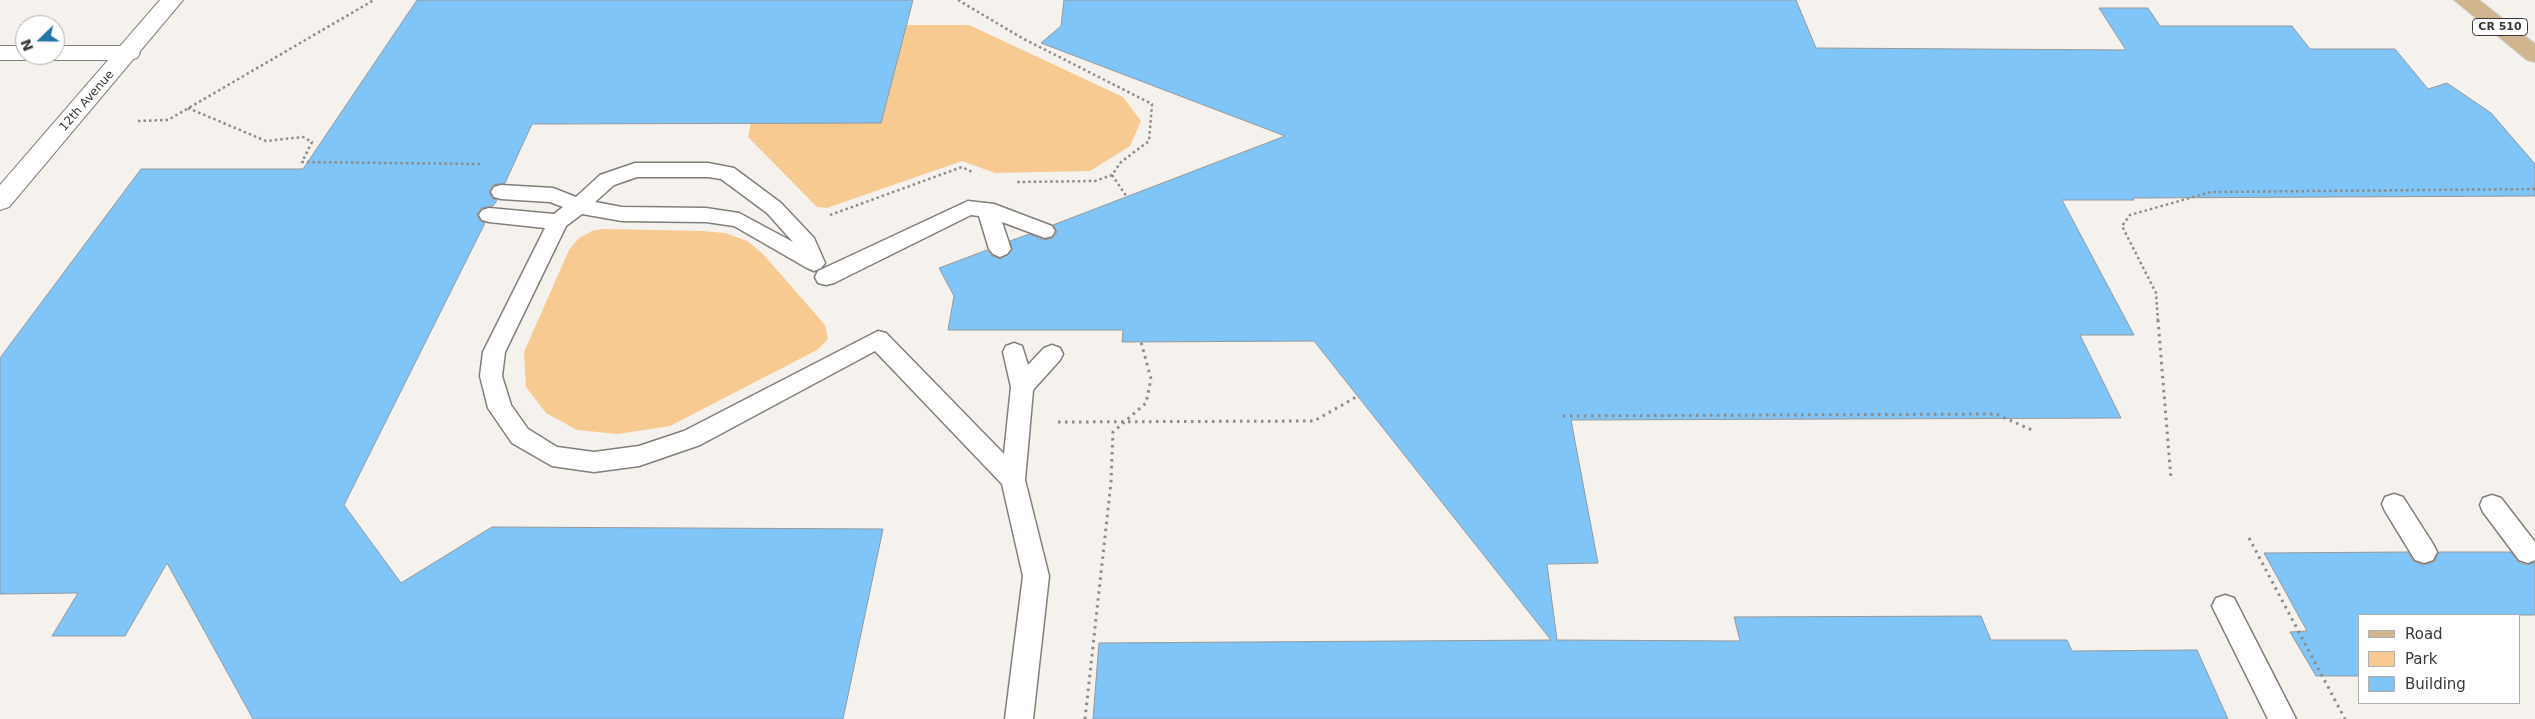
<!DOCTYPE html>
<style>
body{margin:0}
#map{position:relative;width:2535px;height:719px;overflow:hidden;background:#f5f1ec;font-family:"DejaVu Sans",sans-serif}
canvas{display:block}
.legend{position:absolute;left:2358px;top:614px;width:162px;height:90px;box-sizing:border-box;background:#fff;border:1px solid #b0afaf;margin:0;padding:6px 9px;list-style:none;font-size:15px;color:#393836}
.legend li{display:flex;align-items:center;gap:10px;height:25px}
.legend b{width:25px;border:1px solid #b0afaf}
.north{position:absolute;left:15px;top:15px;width:50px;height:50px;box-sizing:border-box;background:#fff;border:1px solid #b0afaf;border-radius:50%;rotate:248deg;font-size:14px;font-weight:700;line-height:20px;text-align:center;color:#393836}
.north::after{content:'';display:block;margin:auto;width:18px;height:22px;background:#2575a6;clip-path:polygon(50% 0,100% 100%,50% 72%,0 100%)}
</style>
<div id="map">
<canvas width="2535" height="719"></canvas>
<ul class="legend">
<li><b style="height:6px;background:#d1b58f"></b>Road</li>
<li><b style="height:14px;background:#f6ca90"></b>Park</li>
<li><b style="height:14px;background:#7fc5f7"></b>Building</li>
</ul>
<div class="north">N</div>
</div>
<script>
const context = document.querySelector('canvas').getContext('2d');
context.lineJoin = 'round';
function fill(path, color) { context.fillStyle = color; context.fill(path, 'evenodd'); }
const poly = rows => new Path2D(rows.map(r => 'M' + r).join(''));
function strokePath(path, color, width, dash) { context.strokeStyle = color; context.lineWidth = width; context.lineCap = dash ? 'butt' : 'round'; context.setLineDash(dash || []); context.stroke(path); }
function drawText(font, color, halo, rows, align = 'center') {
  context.font = font + ' "DejaVu Sans",sans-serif'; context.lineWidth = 5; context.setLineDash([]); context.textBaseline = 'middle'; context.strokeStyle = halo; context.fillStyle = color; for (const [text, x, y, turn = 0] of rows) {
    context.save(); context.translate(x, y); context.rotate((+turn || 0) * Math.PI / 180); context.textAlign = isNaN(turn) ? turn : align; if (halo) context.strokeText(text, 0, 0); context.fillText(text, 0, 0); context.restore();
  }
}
const green = poly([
 [906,25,969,25,1123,97,1141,121,1130,146,1090,171,995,173,962,161,827,208,817,207,748,137,751,123,881,123],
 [603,229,702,231,725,233,747,241,763,254,825,325,828,339,817,350,670,426,618,434,577,430,546,413,526,387,524,352,569,250,579,238,592,231]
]);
const building = poly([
 [417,0,913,0,881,123,532,124,505,183,493,185,489,191,492,198,497,200,493,206,481,208,477,214,480,221,485,223,344,505,401,583,492,527,883,529,843,719,253,719,167,563,125,636,52,636,78,593,0,594,0,358,141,169,303,169,417,0],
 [1064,0,1796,0,1816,48,2126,50,2099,8,2148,8,2160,26,2292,26,2310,49,2395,49,2428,89,2447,83,2491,113,2535,164,2535,196,2133,198,2134,200,2062,200,2134,335,2080,335,2121,418,1571,420,1598,563,1547,564,1557,640,1740,641,1734,617,1981,616,1991,640,2067,640,2072,651,2197,650,2228,719,1093,719,1099,643,1551,640,1314,341,1122,342,1123,330,948,330,954,296,939,268,987,250,992,256,1001,259,1012,250,1010,241,1029,234,1044,240,1053,238,1057,232,1053,225,1285,136,1041,43,1061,26,1064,0],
 [2408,552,2413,561,2423,565,2434,562,2439,552,2511,552,2518,562,2527,565,2535,562,2535,615,2359,615,2359,676,2316,676,2290,632,2307,631,2264,553,2408,552]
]);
const pathFar1 = poly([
 [958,0,1022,38,1152,104,1149,141,1121,162,1112,175,1095,181,1017,182],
 [188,108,266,141,303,137,312,142,302,162,480,164],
 [138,121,168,120,374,0],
 [1112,175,1127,197],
 [830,215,962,167,974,173],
 [2158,321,2156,293,2122,226,2130,215,2211,192,2535,189]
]);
const path = poly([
 [2158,320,2171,479],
 [1563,416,1996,414,2034,431],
 [1058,422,1314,421,1358,396],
 [2249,538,2345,719],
 [1085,719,1111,482,1113,432,1146,403,1151,379,1141,342]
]);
const service = poly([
 [635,163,708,163,734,168,781,203,814,238,825,263,821,268,814,271,807,268,734,226,706,222,622,221,582,214,566,226,505,352,502,376,511,405,528,429,557,447,594,452,639,446,684,431,878,331,886,333,1004,454,1011,387,1003,352,1006,346,1014,343,1022,346,1028,365,1044,348,1052,345,1060,348,1063,354,1060,360,1033,390,1025,480,1049,576,1033,719,1005,719,1023,576,1002,484,875,351,700,445,639,466,594,472,552,466,512,443,488,408,480,376,483,352,545,228,489,222,482,220,479,215,482,210,489,208,554,214,563,207,550,202,501,199,494,197,491,192,494,187,501,185,553,188,576,197,600,175,635,163],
 [637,177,708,177,721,179,767,213,793,242,739,213,706,208,622,207,595,202,614,185,637,177],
 [968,201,994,204,1052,226,1055,231,1052,236,1045,238,1002,222,1011,249,1007,254,1000,257,993,254,989,249,979,216,971,215,834,283,826,285,818,283,815,277,818,271,968,201],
 [2394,494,2403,497,2433,544,2437,552,2433,560,2424,563,2415,560,2385,511,2382,504,2385,497,2394,494],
 [2492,495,2501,498,2535,542,2535,560,2528,563,2519,560,2483,512,2480,505,2483,498,2492,495],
 [2225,595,2234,598,2296,719,2268,719,2212,606,2216,598,2225,595]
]);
const minor = poly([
 [0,46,25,46,25,55,35,55,25,60,0,60,0,46],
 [55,46,129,46,137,48,140,53,137,58,129,60,55,60,47,58,45,55,55,55,55,46]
]);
const tertiary = poly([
 [160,0,183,0,9,207,0,210,0,185,160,0]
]);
const primary = poly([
 [2454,0,2479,0,2535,44,2535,62,2527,60,2454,0]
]);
const shields = [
 [2500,27,55]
];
const shieldNames = [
 ["CR 510",2500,27]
];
const streetNames = [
 ["12th Avenue",87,101,-49]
];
fill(green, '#f6ca90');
fill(building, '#7fc5f7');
strokePath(building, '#94999d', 1);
strokePath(service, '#827f7a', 3);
strokePath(minor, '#827f7a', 2);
strokePath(tertiary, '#827f7a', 2);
strokePath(primary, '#cfcfcf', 2);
strokePath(pathFar1, '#8e8c88', 2.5, [2.5, 3]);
strokePath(path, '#8e8c88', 3, [2.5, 4.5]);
fill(service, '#fff');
fill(minor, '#fff');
fill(tertiary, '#fff');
fill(primary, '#d1b58f');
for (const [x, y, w] of shields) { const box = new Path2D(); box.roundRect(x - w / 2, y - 8.5, w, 17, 4); context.fillStyle = '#fff'; context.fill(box); strokePath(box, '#393836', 1); }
drawText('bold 11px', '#393836', null, shieldNames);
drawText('12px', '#393836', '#fff', streetNames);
</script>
